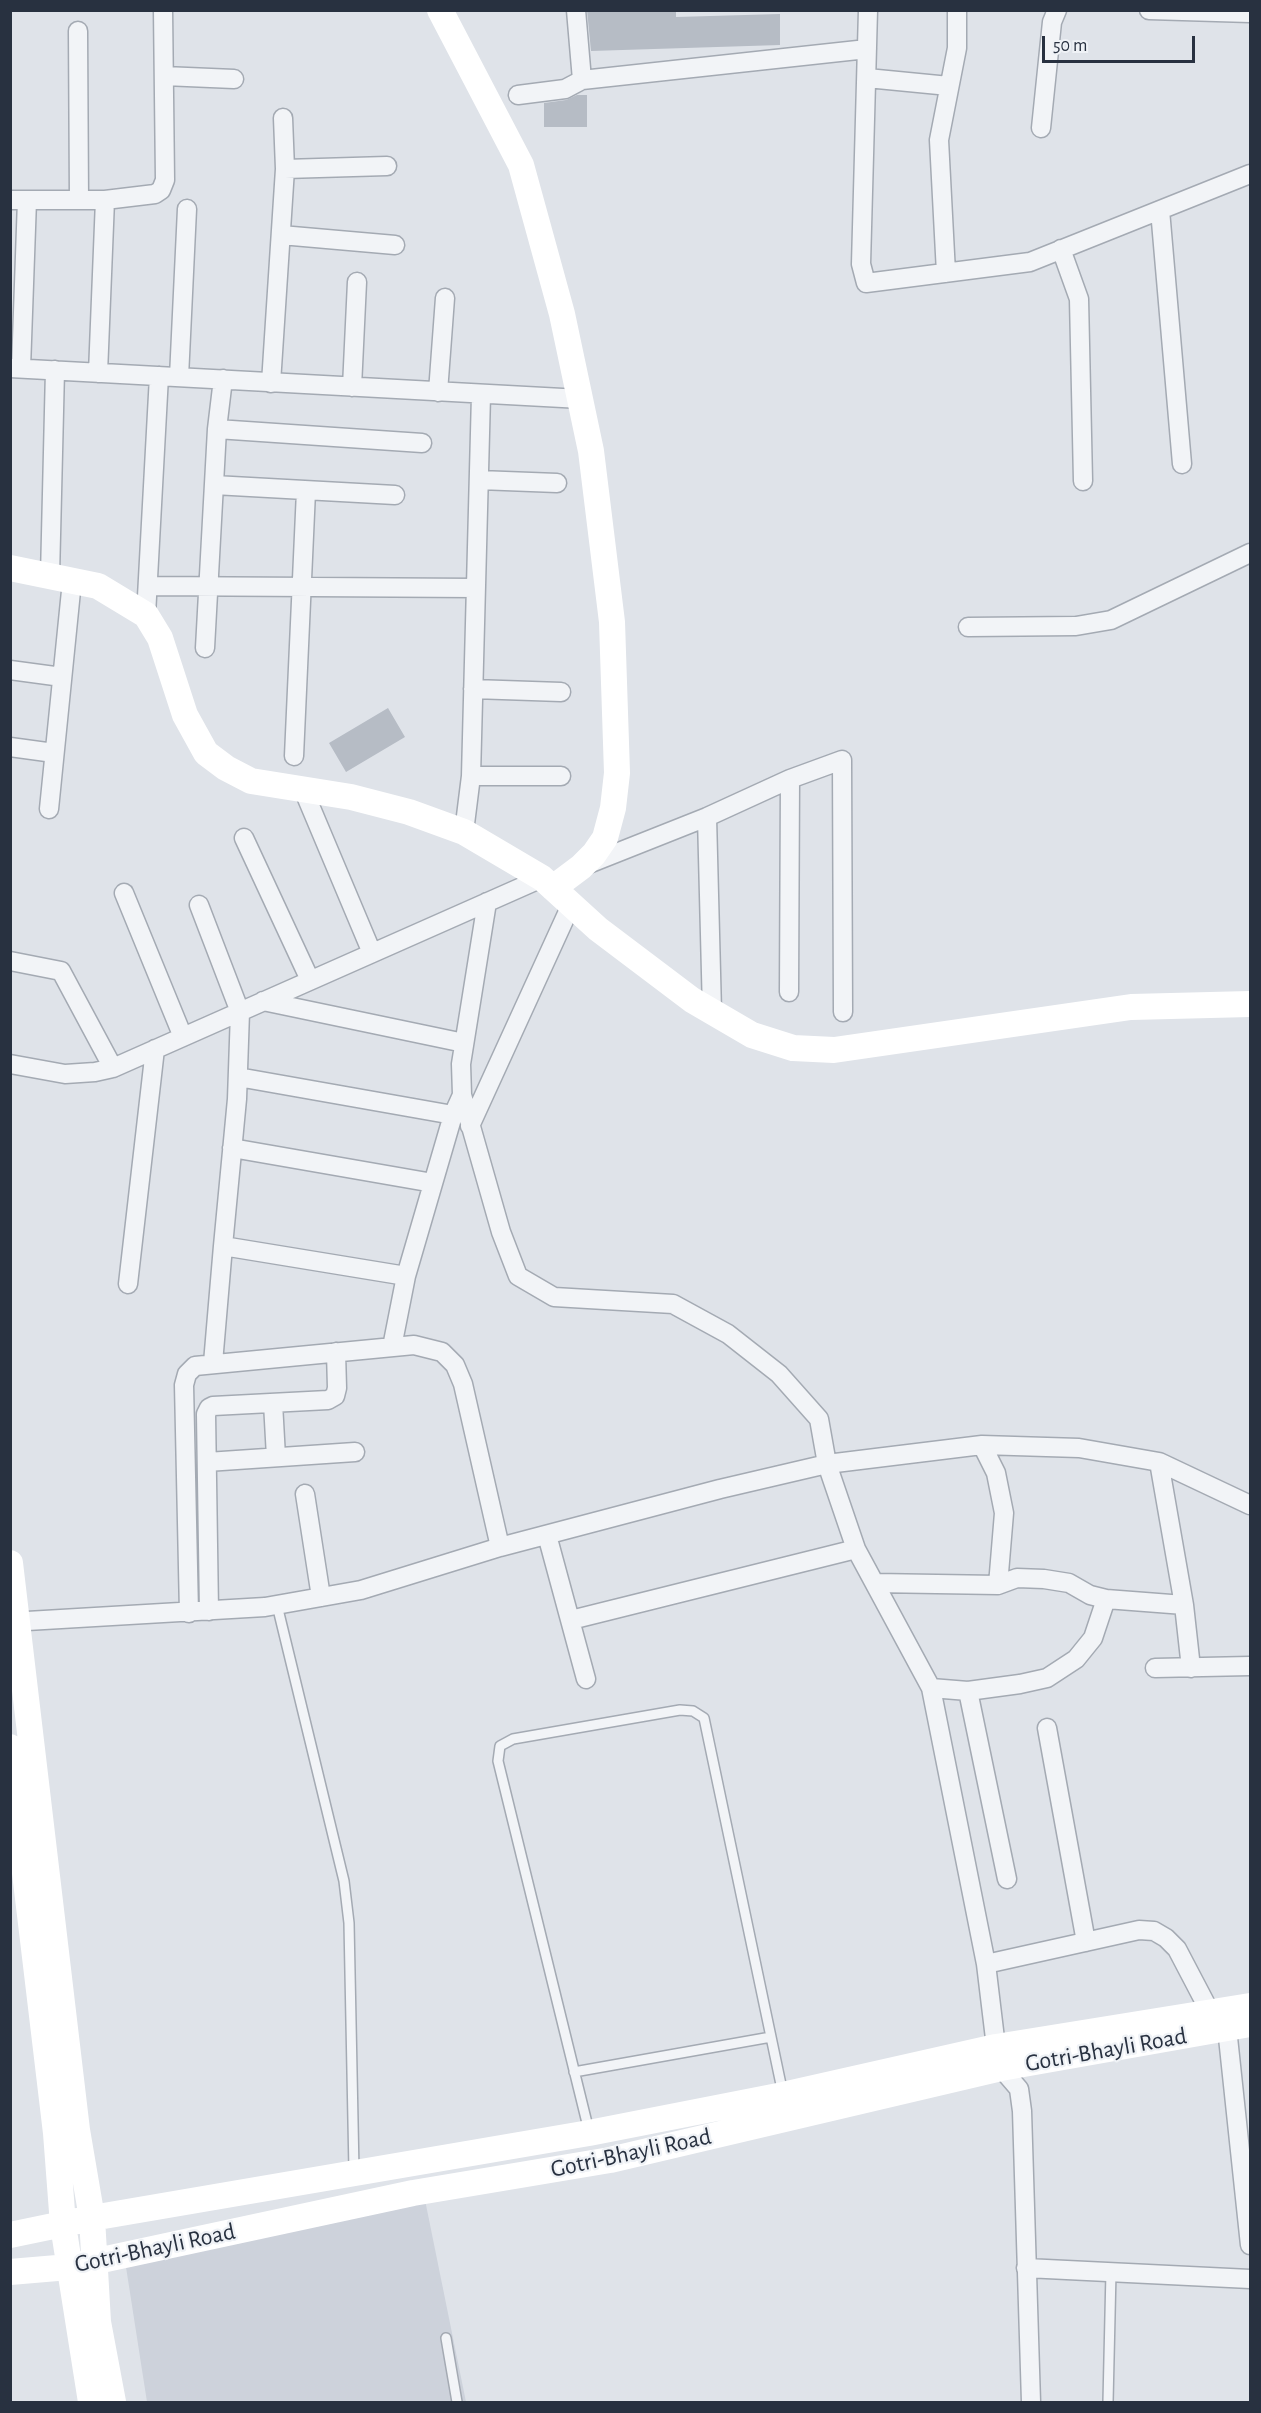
<!DOCTYPE html>
<style>
body{margin:0}
#map{position:relative;width:1261px;height:2413px;overflow:hidden;background:#dfe3e9;font-family:"Alegreya Sans",sans-serif}
canvas{display:block}
.frame{position:absolute;inset:0;border:12px solid #283140;pointer-events:none}
.scale{position:absolute;left:1042px;top:36px;width:153px;height:27px;box-sizing:border-box;border:3px solid #283140;border-top:0;padding-left:8px;font-size:18px;line-height:21px;white-space:nowrap;color:#283140;-webkit-text-stroke:4px #eff2f6;paint-order:stroke}
</style>
<div id="map">
<canvas width="1261" height="2413"></canvas>
<div class="frame"></div>
<div class="scale">50 m</div>
</div>
<script>
const context = document.querySelector('canvas').getContext('2d');
context.lineJoin = 'round';
function fill(path, color) { context.fillStyle = color; context.fill(path, 'evenodd'); }
const poly = rows => new Path2D(rows.map(r => 'M' + r).join(''));
function strokePath(path, color, width, dash) { context.strokeStyle = color; context.lineWidth = width; context.lineCap = dash ? 'butt' : 'round'; context.setLineDash(dash || []); context.stroke(path); }
function drawText(font, color, halo, rows, align = 'center') {
  context.font = font + ' "Alegreya Sans",sans-serif'; context.lineWidth = 4.5; context.setLineDash([]); context.textBaseline = 'middle'; context.strokeStyle = halo; context.fillStyle = color; for (const [text, x, y, turn = 0] of rows) {
    context.save(); context.translate(x, y); context.rotate((+turn || 0) * Math.PI / 180); context.textAlign = isNaN(turn) ? turn : align; if (halo) context.strokeText(text, 0, 0); context.fillText(text, 0, 0); context.restore();
  }
}
const built = poly([
 [424,2195,466,2402,147,2402,126,2267]
]);
const building = poly([
 [587,10,676,10,676,17,780,14,780,45,591,51],
 [577,95,587,95,587,127,544,127,544,103,566,100],
 [388,708,405,737,346,772,329,743]
]);
const lane = poly([
 [277,1605,344,1881,349,1923,354,2171],
 [574,2072,771,2037],
 [589,2131,498,1761,500,1746,513,1739,680,1710,693,1711,704,1718,783,2094],
 [446,2338,457,2402],
 [1108,2402,1111,2272]
]);
const street = poly([
 [576,10,582,80,867,49],
 [868,10,861,264,866,283,1030,262,1250,174],
 [1149,10,1250,13],
 [78,31,79,200],
 [164,76,234,79],
 [867,78,949,86],
 [518,95,565,89,582,80],
 [1041,128,1052,22,1057,10],
 [285,169,387,166],
 [10,200,105,200,155,194,161,190,165,180,163,10],
 [1160,210,1182,464],
 [281,235,395,245],
 [1061,249,1079,299,1083,481],
 [946,273,939,140,957,48,957,10],
 [10,368,581,399],
 [21,368,27,200],
 [98,373,105,200],
 [179,377,187,209],
 [271,383,285,169,283,118],
 [352,387,357,282],
 [438,392,445,298],
 [217,429,422,443],
 [479,480,557,483],
 [214,485,395,495],
 [50,576,55,370],
 [148,586,476,588],
 [146,615,159,376],
 [968,627,1076,626,1111,620,1250,553],
 [205,648,217,429,223,379],
 [10,670,62,677],
 [473,689,561,692],
 [10,747,54,753],
 [294,756,306,491],
 [471,776,561,776],
 [303,789,372,953],
 [49,809,72,581],
 [707,817,712,1012],
 [464,832,471,776,481,395],
 [244,838,310,980],
 [586,865,707,817,790,779,842,760,843,1012],
 [124,893,183,1037],
 [487,902,461,1064,462,1095,501,1232,518,1276,554,1297,673,1304,728,1334,779,1374,819,1419,827,1464,856,1549,931,1688,986,1964,996,2047,1001,2068,1019,2089,1022,2111,1031,2402],
 [199,905,240,1012,237,1099,223,1246,406,1276],
 [10,961,61,971,113,1068],
 [789,992,790,779],
 [263,1001,464,1043],
 [10,1064,65,1074,95,1072,113,1068,542,878],
 [238,1077,453,1115],
 [470,1126,571,905],
 [232,1148,433,1183],
 [128,1284,155,1049],
 [392,1347,406,1276,453,1115,462,1095],
 [213,1363,223,1246],
 [273,1403,276,1457],
 [982,1445,996,1473,1004,1513,998,1585],
 [207,1462,355,1452],
 [1159,1462,1184,1605],
 [305,1494,321,1597],
 [547,1535,586,1679],
 [875,1583,998,1585,1017,1578,1044,1579,1069,1583,1090,1595,1106,1599,1184,1605,1191,1668],
 [209,1611,206,1414,209,1408,213,1406,328,1400,335,1396,337,1388,336,1352],
 [189,1613,184,1385,187,1374,195,1366,414,1345,442,1352,455,1365,463,1384,500,1547],
 [571,1620,856,1549],
 [10,1622,265,1607,361,1590,500,1547,720,1489,827,1464,982,1445,1079,1448,1159,1462,1250,1505],
 [1155,1668,1250,1666],
 [931,1688,968,1691,1020,1684,1047,1678,1076,1659,1093,1638,1106,1599],
 [968,1691,1007,1879],
 [1047,1728,1086,1942],
 [986,1964,1139,1930,1154,1931,1166,1938,1177,1949,1210,2012],
 [1227,2028,1250,2245],
 [1026,2268,1250,2279]
]);
const secondary = poly([
 [440,10,521,165,562,314,591,451,612,622,617,773,613,808,605,838,594,854,581,867,553,888],
 [10,568,98,586,146,615,160,638,185,715,206,753,226,768,251,781,351,797,409,812,464,832,542,878,598,929,692,1000,752,1035,793,1048,834,1050,1131,1007,1250,1004],
 [10,1563,77,2130,92,2218,98,2322,113,2402],
 [10,1747,56,2133,63,2225,91,2402],
 [10,2235,92,2218,589,2133,783,2095,996,2047,1250,2006],
 [10,2272,69,2267,413,2193,610,2160,1001,2068,1250,2024]
]);
const streetNames = [
 ["Gotri-Bhayli Road",1106,2050,-10],
 ["Gotri-Bhayli Road",631,2153,-12],
 ["Gotri-Bhayli Road",155,2248,-12]
];
fill(built, '#cdd2db');
fill(building, '#b6bcc5');
strokePath(lane, '#a4aab3', 12);
strokePath(street, '#a4aab3', 21);
strokePath(lane, '#f2f4f7', 9);
strokePath(street, '#f2f4f7', 18);
strokePath(secondary, '#fff', 26);
drawText('24px', '#283140', '#eff2f6', streetNames);
</script>
